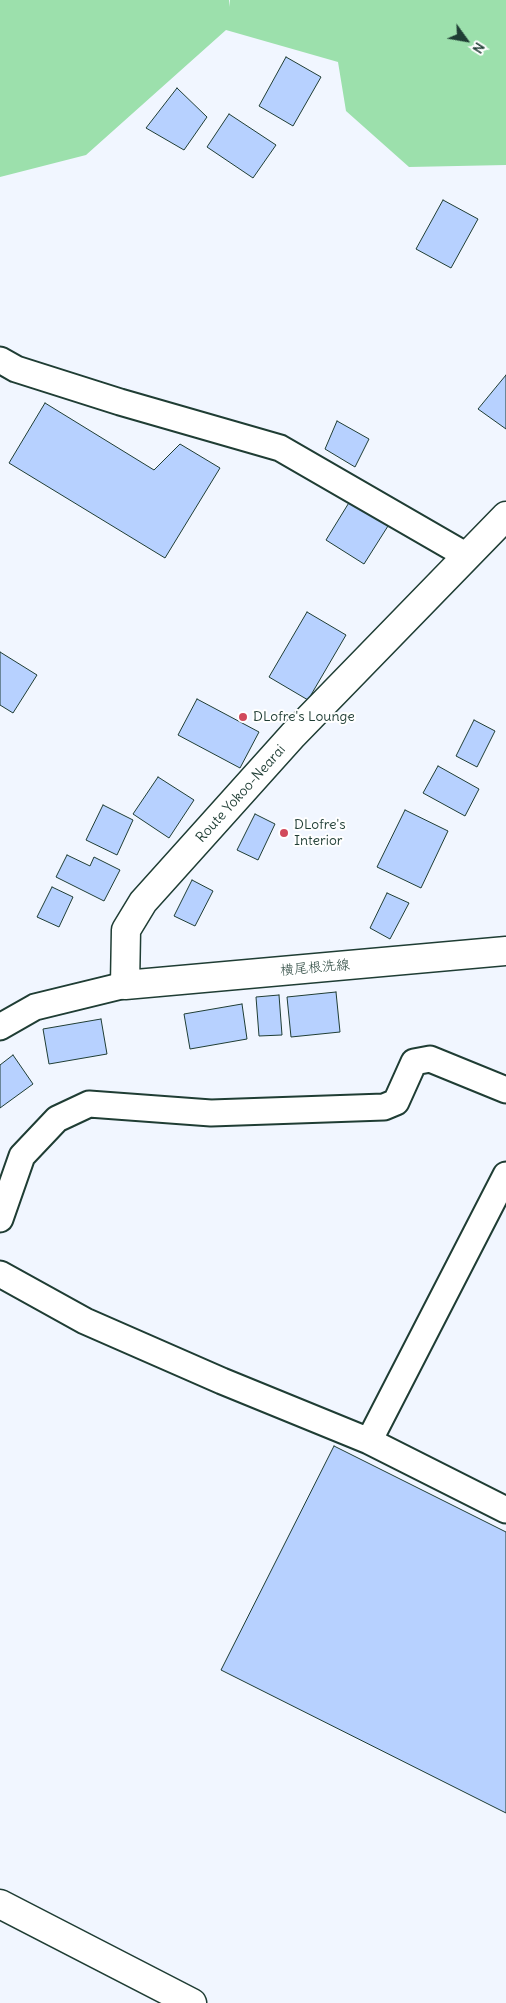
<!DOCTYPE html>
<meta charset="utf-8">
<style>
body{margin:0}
#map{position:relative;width:506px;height:2003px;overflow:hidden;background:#f1f6ff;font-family:Delius,sans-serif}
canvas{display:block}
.north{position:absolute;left:441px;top:15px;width:50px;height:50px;-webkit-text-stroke:4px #fff;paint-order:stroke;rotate:122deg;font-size:14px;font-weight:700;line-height:20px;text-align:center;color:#1f3d34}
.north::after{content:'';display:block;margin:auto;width:18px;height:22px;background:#1f3d34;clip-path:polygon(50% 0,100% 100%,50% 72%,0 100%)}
</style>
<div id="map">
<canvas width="506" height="2003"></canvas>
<div class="north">N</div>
</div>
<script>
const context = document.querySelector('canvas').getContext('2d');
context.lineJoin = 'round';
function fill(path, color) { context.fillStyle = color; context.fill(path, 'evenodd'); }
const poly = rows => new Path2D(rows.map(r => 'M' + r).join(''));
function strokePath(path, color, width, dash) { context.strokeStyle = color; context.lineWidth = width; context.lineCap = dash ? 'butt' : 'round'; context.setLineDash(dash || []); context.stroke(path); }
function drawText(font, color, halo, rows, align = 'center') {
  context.font = font + ' Delius,"Klee One",sans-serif'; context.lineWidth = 4; context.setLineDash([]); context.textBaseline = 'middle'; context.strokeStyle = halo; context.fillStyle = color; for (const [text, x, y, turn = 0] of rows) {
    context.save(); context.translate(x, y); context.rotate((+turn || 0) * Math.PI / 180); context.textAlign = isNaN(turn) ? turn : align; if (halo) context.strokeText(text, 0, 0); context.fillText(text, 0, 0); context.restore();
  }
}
const green = poly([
 [0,0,229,0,229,7,230,0,506,0,506,165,409,167,346,111,338,62,226,30,86,155,0,177]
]);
const building = poly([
 [286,57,321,77,293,126,259,106,286,57],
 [177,88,207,117,184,150,146,128,177,88],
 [229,114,276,145,253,178,207,147,229,114],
 [443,200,478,219,451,268,416,249,443,200],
 [506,375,506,429,478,409,506,375],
 [45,403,154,470,180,444,220,468,165,558,9,463,45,403],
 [337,421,369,439,355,467,325,449,337,421],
 [350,501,388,526,364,564,326,540,350,501],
 [307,612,346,635,308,700,269,677,307,612],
 [0,652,37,675,13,713,0,705,0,652],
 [197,699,259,732,240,768,178,735,197,699],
 [474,720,495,731,477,767,456,756,474,720],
 [438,766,479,789,465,816,423,793,438,766],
 [158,777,194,800,169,838,133,814,158,777],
 [103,805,133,820,117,855,86,840,103,805],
 [405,810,448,831,421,888,377,867,405,810],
 [255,814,275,824,258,860,237,850,255,814],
 [67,855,90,866,94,857,120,870,104,901,56,877,67,855],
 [192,880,213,891,195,926,174,916,192,880],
 [52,887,73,897,59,927,37,917,52,887],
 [387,893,409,903,390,939,370,928,387,893],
 [336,992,340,1032,291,1037,287,997,336,992],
 [279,995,282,1035,259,1036,256,997,279,995],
 [242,1004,247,1039,190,1049,184,1014,242,1004],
 [101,1019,107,1054,49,1064,43,1029,101,1019],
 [13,1055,33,1084,0,1108,0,1065,13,1055],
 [334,1446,506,1532,506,1813,221,1670,334,1446]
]);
const minor = poly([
 [0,360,16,369,120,402,280,448,467,556],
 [0,1027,35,1007,125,985],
 [0,1219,22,1156,57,1119,89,1104,211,1113,384,1107,396,1102,414,1062,430,1059,506,1090],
 [0,1274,85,1321,222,1381,369,1441,506,1510],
 [369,1441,506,1175]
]);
const tertiary = poly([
 [0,1904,192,2003]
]);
const secondary = poly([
 [506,516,293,735,143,902,126,930,125,985,506,951]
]);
const markers = [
 [243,717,5,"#d1495b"],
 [284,833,5,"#d1495b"]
];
const poiNames = [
 ["DLofre's Lounge",253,717],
 ["DLofre's",294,825],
 ["Interior",294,841]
];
const streetNames = [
 ["Route Yokoo-Nearai",241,794,-48],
 ["横尾根洗線",315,968,-5]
];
fill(green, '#9ce0ac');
fill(building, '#b7d1ff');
strokePath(building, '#1f3d34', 1);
strokePath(minor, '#1f3d34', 29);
strokePath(tertiary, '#1f3d34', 31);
strokePath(secondary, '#1f3d34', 31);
strokePath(minor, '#fff', 25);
strokePath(tertiary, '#fff', 28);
strokePath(secondary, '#fff', 28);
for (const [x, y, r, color] of markers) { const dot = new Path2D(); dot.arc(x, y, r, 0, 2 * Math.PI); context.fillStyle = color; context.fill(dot); strokePath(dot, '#fff', 2); }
drawText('14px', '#1f3d34', '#fff', poiNames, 'left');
drawText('14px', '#1f3d34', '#fff', streetNames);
</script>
